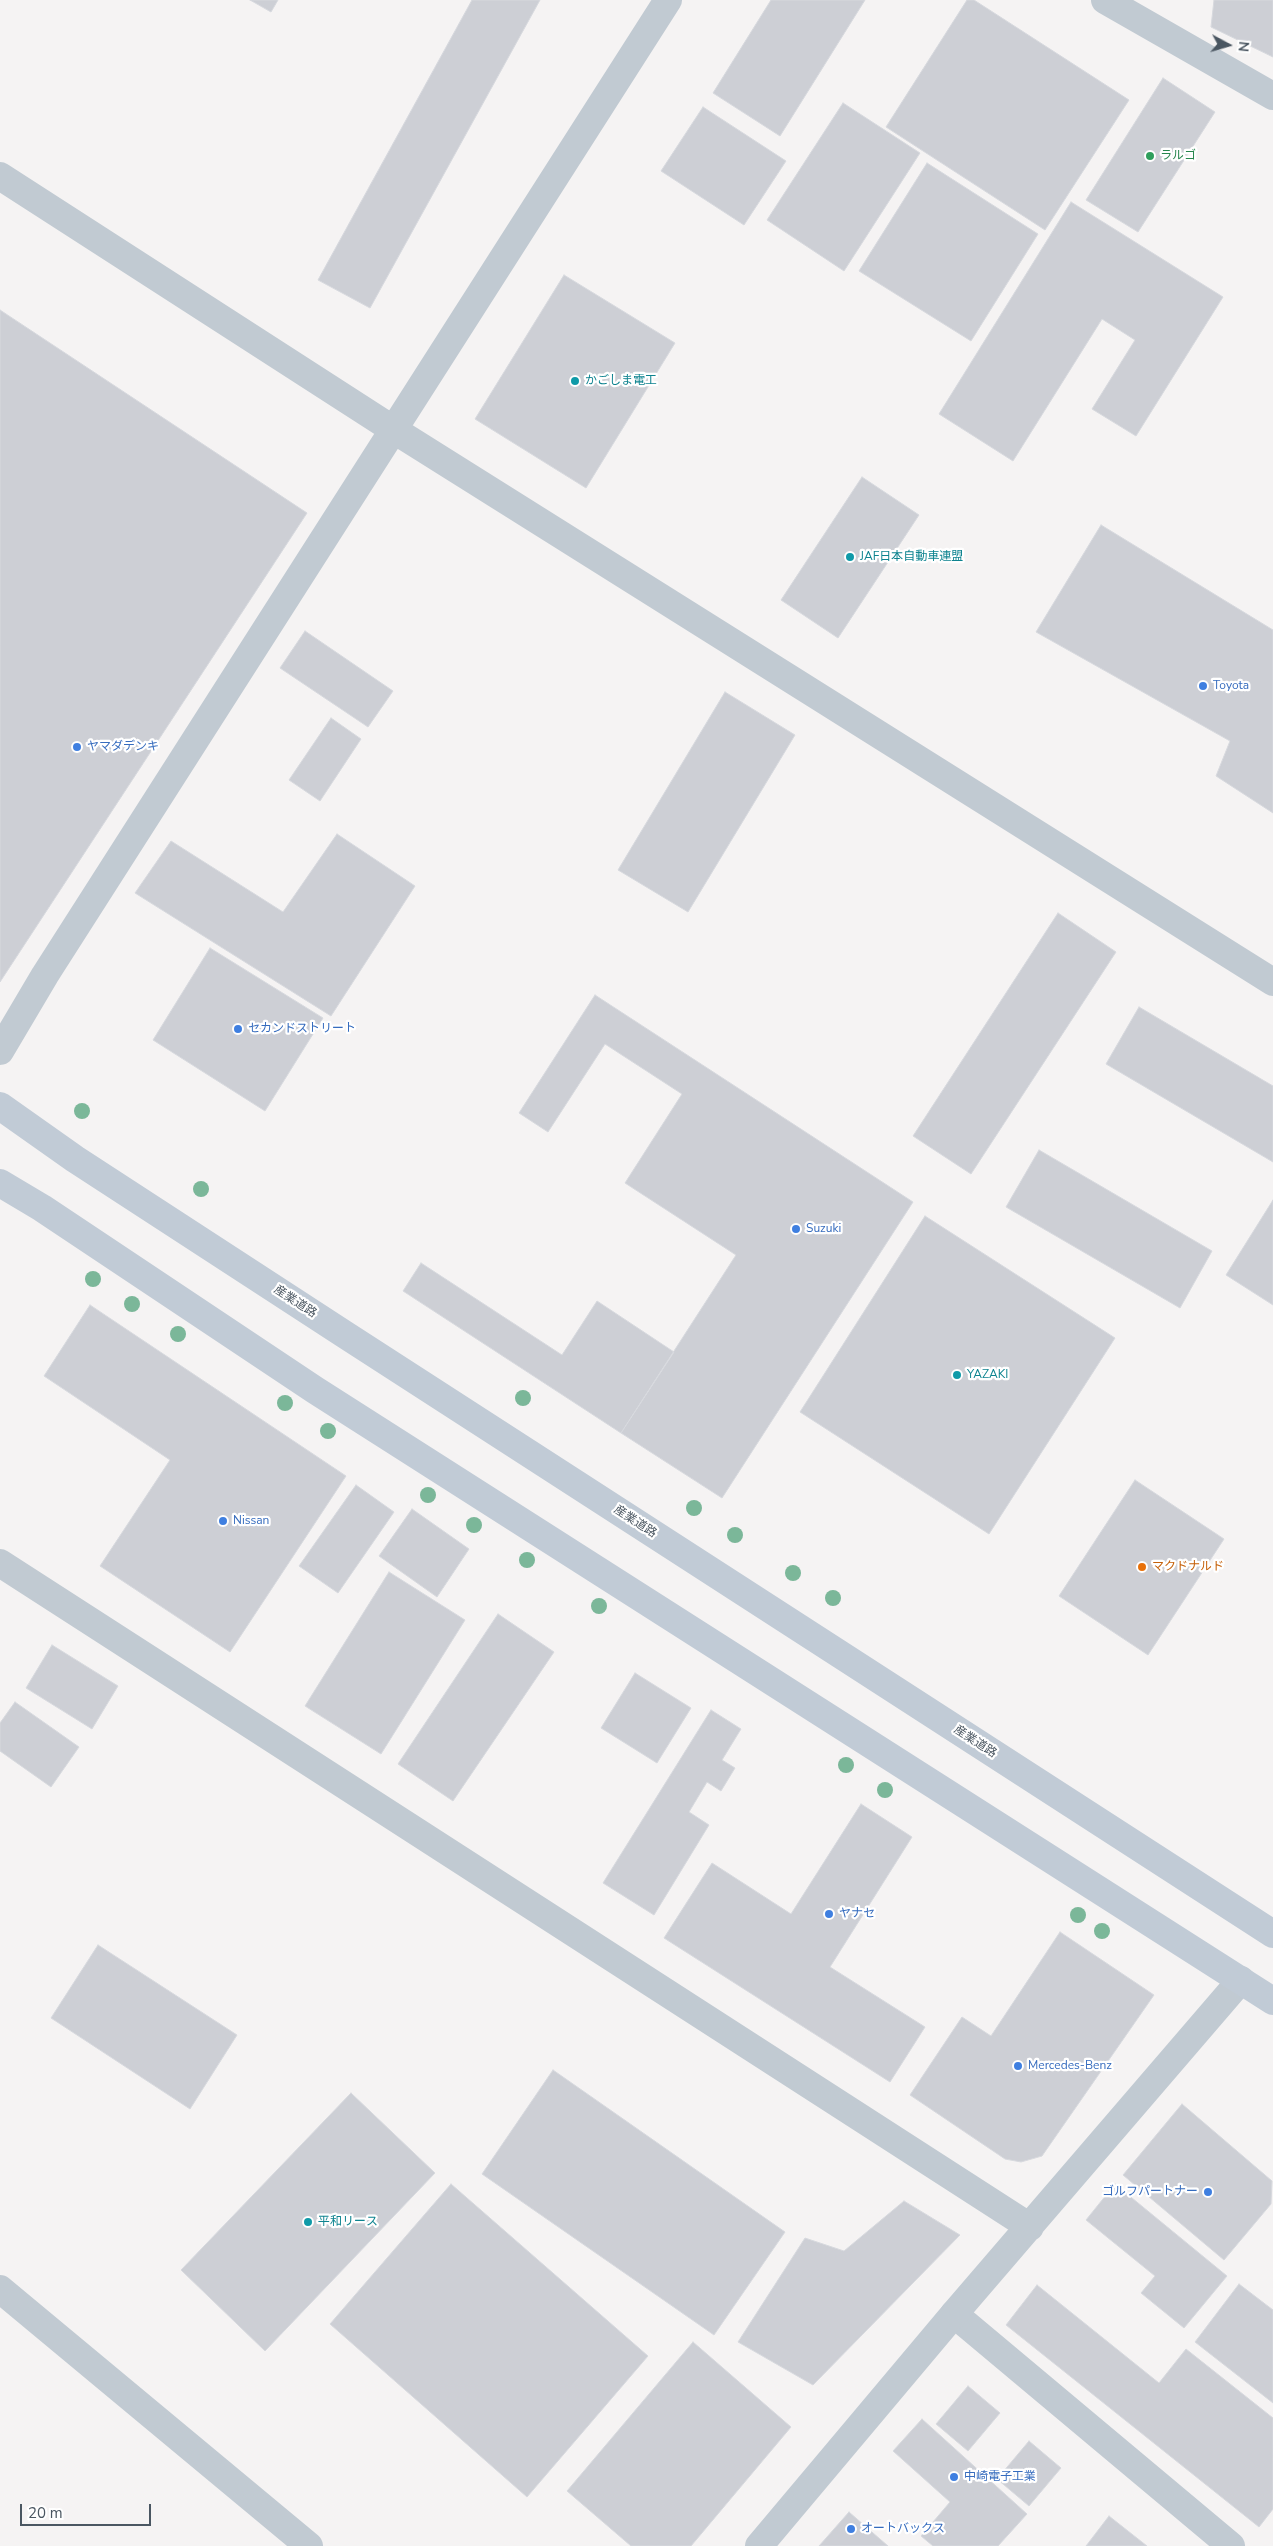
<!DOCTYPE html>
<meta charset="utf-8">
<style>
body{margin:0}
#map{position:relative;width:1273px;height:2546px;overflow:hidden;background:#f5f3f3;font-family:"Nunito Sans",sans-serif}
canvas{display:block}
.north{position:absolute;left:1203px;top:20px;width:50px;height:50px;-webkit-text-stroke:4px #fff;paint-order:stroke;rotate:96deg;font-size:14px;font-weight:700;line-height:20px;text-align:center;color:#4a5661}
.north::after{content:'';display:block;margin:auto;width:18px;height:22px;background:#4a5661;clip-path:polygon(50% 0,100% 100%,50% 72%,0 100%)}
.scale{position:absolute;left:20px;top:2504px;width:131px;height:22px;box-sizing:border-box;border:2px solid #4a5661;border-top:0;padding-left:6px;font-size:15px;line-height:18px;white-space:nowrap;color:#4a5661;-webkit-text-stroke:4px #fff;paint-order:stroke}
</style>
<div id="map">
<canvas width="1273" height="2546"></canvas>
<div class="north">N</div>
<div class="scale">20 m</div>
</div>
<script>
const context = document.querySelector('canvas').getContext('2d');
context.lineJoin = 'round';
function fill(path, color) { context.fillStyle = color; context.fill(path, 'evenodd'); }
const poly = rows => new Path2D(rows.map(r => 'M' + r).join(''));
function strokePath(path, color, width, dash) { context.strokeStyle = color; context.lineWidth = width; context.lineCap = dash ? 'butt' : 'round'; context.setLineDash(dash || []); context.stroke(path); }
function drawText(font, color, halo, rows, align = 'center') {
  context.font = font + ' "Nunito Sans","Noto Sans JP",sans-serif'; context.lineWidth = 4.5; context.setLineDash([]); context.textBaseline = 'middle'; context.strokeStyle = halo; context.fillStyle = color; for (const [text, x, y, turn = 0] of rows) {
    context.save(); context.translate(x, y); context.rotate((+turn || 0) * Math.PI / 180); context.textAlign = isNaN(turn) ? turn : align; if (halo) context.strokeText(text, 0, 0); context.fillText(text, 0, 0); context.restore();
  }
}
const building = poly([
 [250,0,278,0,271,12,250,0],
 [472,0,540,0,370,308,318,280,472,0],
 [771,0,865,0,780,136,713,93,771,0],
 [967,0,974,0,1129,100,1045,230,886,127,967,0],
 [1214,0,1273,0,1273,57,1211,27,1214,0],
 [1163,78,1215,112,1138,232,1086,200,1163,78],
 [843,103,920,153,844,271,767,220,843,103],
 [703,107,786,161,744,225,661,171,703,107],
 [927,163,1038,234,971,341,859,271,927,163],
 [1071,202,1223,297,1136,436,1092,409,1135,340,1102,319,1013,461,939,414,1071,202],
 [564,275,675,343,586,488,475,419,564,275],
 [0,310,307,513,0,982,0,310],
 [862,477,919,515,838,638,781,600,862,477],
 [1101,525,1273,630,1273,813,1216,776,1230,741,1036,632,1101,525],
 [305,631,393,691,368,727,280,668,305,631],
 [725,692,795,735,688,912,618,870,725,692],
 [331,718,361,739,320,801,289,780,331,718],
 [337,834,415,886,331,1016,135,893,171,841,283,912,337,834],
 [1058,913,1116,952,971,1174,913,1136,1058,913],
 [210,948,323,1018,265,1111,153,1040,210,948],
 [595,995,913,1202,722,1498,621,1433,736,1255,625,1183,682,1094,605,1044,548,1132,519,1113,595,995],
 [1139,1007,1273,1086,1273,1162,1106,1064,1139,1007],
 [1039,1150,1212,1251,1180,1308,1006,1207,1039,1150],
 [1273,1200,1273,1305,1226,1275,1273,1200],
 [925,1216,1115,1338,989,1534,800,1412,925,1216],
 [421,1263,562,1355,597,1301,674,1352,621,1433,403,1291,421,1263],
 [90,1305,346,1476,230,1652,100,1566,170,1460,44,1376,90,1305],
 [1135,1480,1224,1539,1148,1655,1059,1596,1135,1480],
 [356,1485,394,1512,338,1593,299,1566,356,1485],
 [412,1509,469,1549,437,1597,379,1556,412,1509],
 [389,1572,465,1620,381,1754,305,1706,389,1572],
 [498,1614,554,1652,453,1801,398,1764,498,1614],
 [52,1645,118,1686,92,1729,26,1688,52,1645],
 [635,1673,691,1708,657,1763,601,1728,635,1673],
 [15,1702,79,1747,51,1787,0,1751,0,1723,15,1702],
 [711,1710,741,1729,722,1760,735,1768,721,1791,707,1782,689,1812,709,1825,654,1915,603,1883,711,1710],
 [861,1804,912,1837,830,1967,925,2027,890,2082,664,1938,712,1863,791,1914,861,1804],
 [1060,1932,1154,1995,1042,2156,1021,2162,1005,2159,910,2095,962,2017,991,2036,1060,1932],
 [98,1945,237,2035,190,2109,51,2018,98,1945],
 [553,2070,785,2232,714,2335,482,2174,553,2070],
 [351,2093,435,2173,265,2351,181,2270,351,2093],
 [1182,2104,1272,2181,1271,2204,1224,2260,1123,2175,1182,2104],
 [451,2184,648,2356,527,2497,330,2324,451,2184],
 [1115,2184,1227,2276,1184,2328,1141,2293,1155,2276,1086,2220,1115,2184],
 [904,2201,960,2235,813,2385,738,2342,805,2238,844,2251,904,2201],
 [1239,2284,1273,2310,1273,2403,1195,2342,1239,2284],
 [1037,2285,1159,2383,1186,2349,1273,2418,1273,2509,1259,2527,1006,2325,1037,2285],
 [693,2342,791,2427,691,2546,631,2546,567,2491,693,2342],
 [968,2386,1000,2413,968,2451,936,2424,968,2386],
 [922,2419,1027,2514,998,2546,933,2546,921,2536,950,2502,893,2451,922,2419],
 [1029,2441,1061,2468,1029,2506,997,2479,1029,2441],
 [849,2512,888,2546,819,2546,849,2512],
 [1109,2516,1147,2546,1086,2546,1109,2516]
]);
const minor = poly([
 [954,2314,1231,2546]
]);
const tertiary = poly([
 [1105,0,1273,96],
 [0,176,394,430,1273,982],
 [0,1051,45,975,668,0],
 [0,1563,1030,2227],
 [0,2289,309,2546],
 [759,2546,954,2314,1241,1980]
]);
const secondary = poly([
 [0,1106,75,1159,344,1334,1273,1934],
 [0,1183,42,1208,315,1390,1273,2001]
]);
const trees = [
 [82,1111],
 [201,1189],
 [93,1279],
 [132,1304],
 [178,1334],
 [523,1398],
 [285,1403],
 [328,1431],
 [428,1495],
 [694,1508],
 [474,1525],
 [735,1535],
 [527,1560],
 [793,1573],
 [833,1598],
 [599,1606],
 [846,1765],
 [885,1790],
 [1078,1915],
 [1102,1931]
];
const markers = [
 [1150,156,5,"#2e9e5b"],
 [575,381,5,"#0f9aa8"],
 [850,557,5,"#0f9aa8"],
 [1203,686,5,"#3f7fe0"],
 [77,747,5,"#3f7fe0"],
 [238,1029,5,"#3f7fe0"],
 [796,1229,5,"#3f7fe0"],
 [957,1375,5,"#0f9aa8"],
 [223,1521,5,"#3f7fe0"],
 [1142,1567,5,"#e8710a"],
 [829,1914,5,"#3f7fe0"],
 [1018,2066,5,"#3f7fe0"],
 [1208,2192,5,"#3f7fe0"],
 [308,2222,5,"#0f9aa8"],
 [954,2477,5,"#3f7fe0"],
 [851,2529,5,"#3f7fe0"]
];
const leisureNames = [
 ["ラルゴ",1160,156]
];
const cultureNames = [
 ["かごしま電工",585,381],
 ["JAF日本自動車連盟",860,557],
 ["YAZAKI",967,1375],
 ["平和リース",318,2222]
];
const shopNames = [
 ["Toyota",1213,686],
 ["ヤマダデンキ",87,747],
 ["セカンドストリート",248,1029],
 ["Suzuki",806,1229],
 ["Nissan",233,1521],
 ["ヤナセ",839,1914],
 ["Mercedes-Benz",1028,2066],
 ["ゴルフパートナー",1198,2192,"right"],
 ["中崎電子工業",964,2477],
 ["オートバックス",861,2529]
];
const streetNames = [
 ["産業道路",295,1302,33],
 ["産業道路",635,1522,33],
 ["産業道路",975,1742,33]
];
const foodNames = [
 ["マクドナルド",1152,1567]
];
fill(building, '#cdcfd5');
strokePath(building, '#d7d9de', 1);
strokePath(minor, '#c1cad2', 28);
strokePath(tertiary, '#c1cad2', 28);
strokePath(secondary, '#c1cbd6', 28);
context.fillStyle = '#7bb799';
for (const [x, y] of trees) { context.beginPath(); context.arc(x, y, 8, 0, 2 * Math.PI); context.fill(); }
for (const [x, y, r, color] of markers) { const dot = new Path2D(); dot.arc(x, y, r, 0, 2 * Math.PI); context.fillStyle = color; context.fill(dot); strokePath(dot, '#fff', 2); }
drawText('12px', '#27864d', '#fff', leisureNames, 'left');
drawText('12px', '#0d838f', '#fff', cultureNames, 'left');
drawText('12px', '#366cbe', '#fff', shopNames, 'left');
drawText('12px', '#4a5661', '#fff', streetNames);
drawText('12px', '#c56008', '#fff', foodNames, 'left');
</script>
